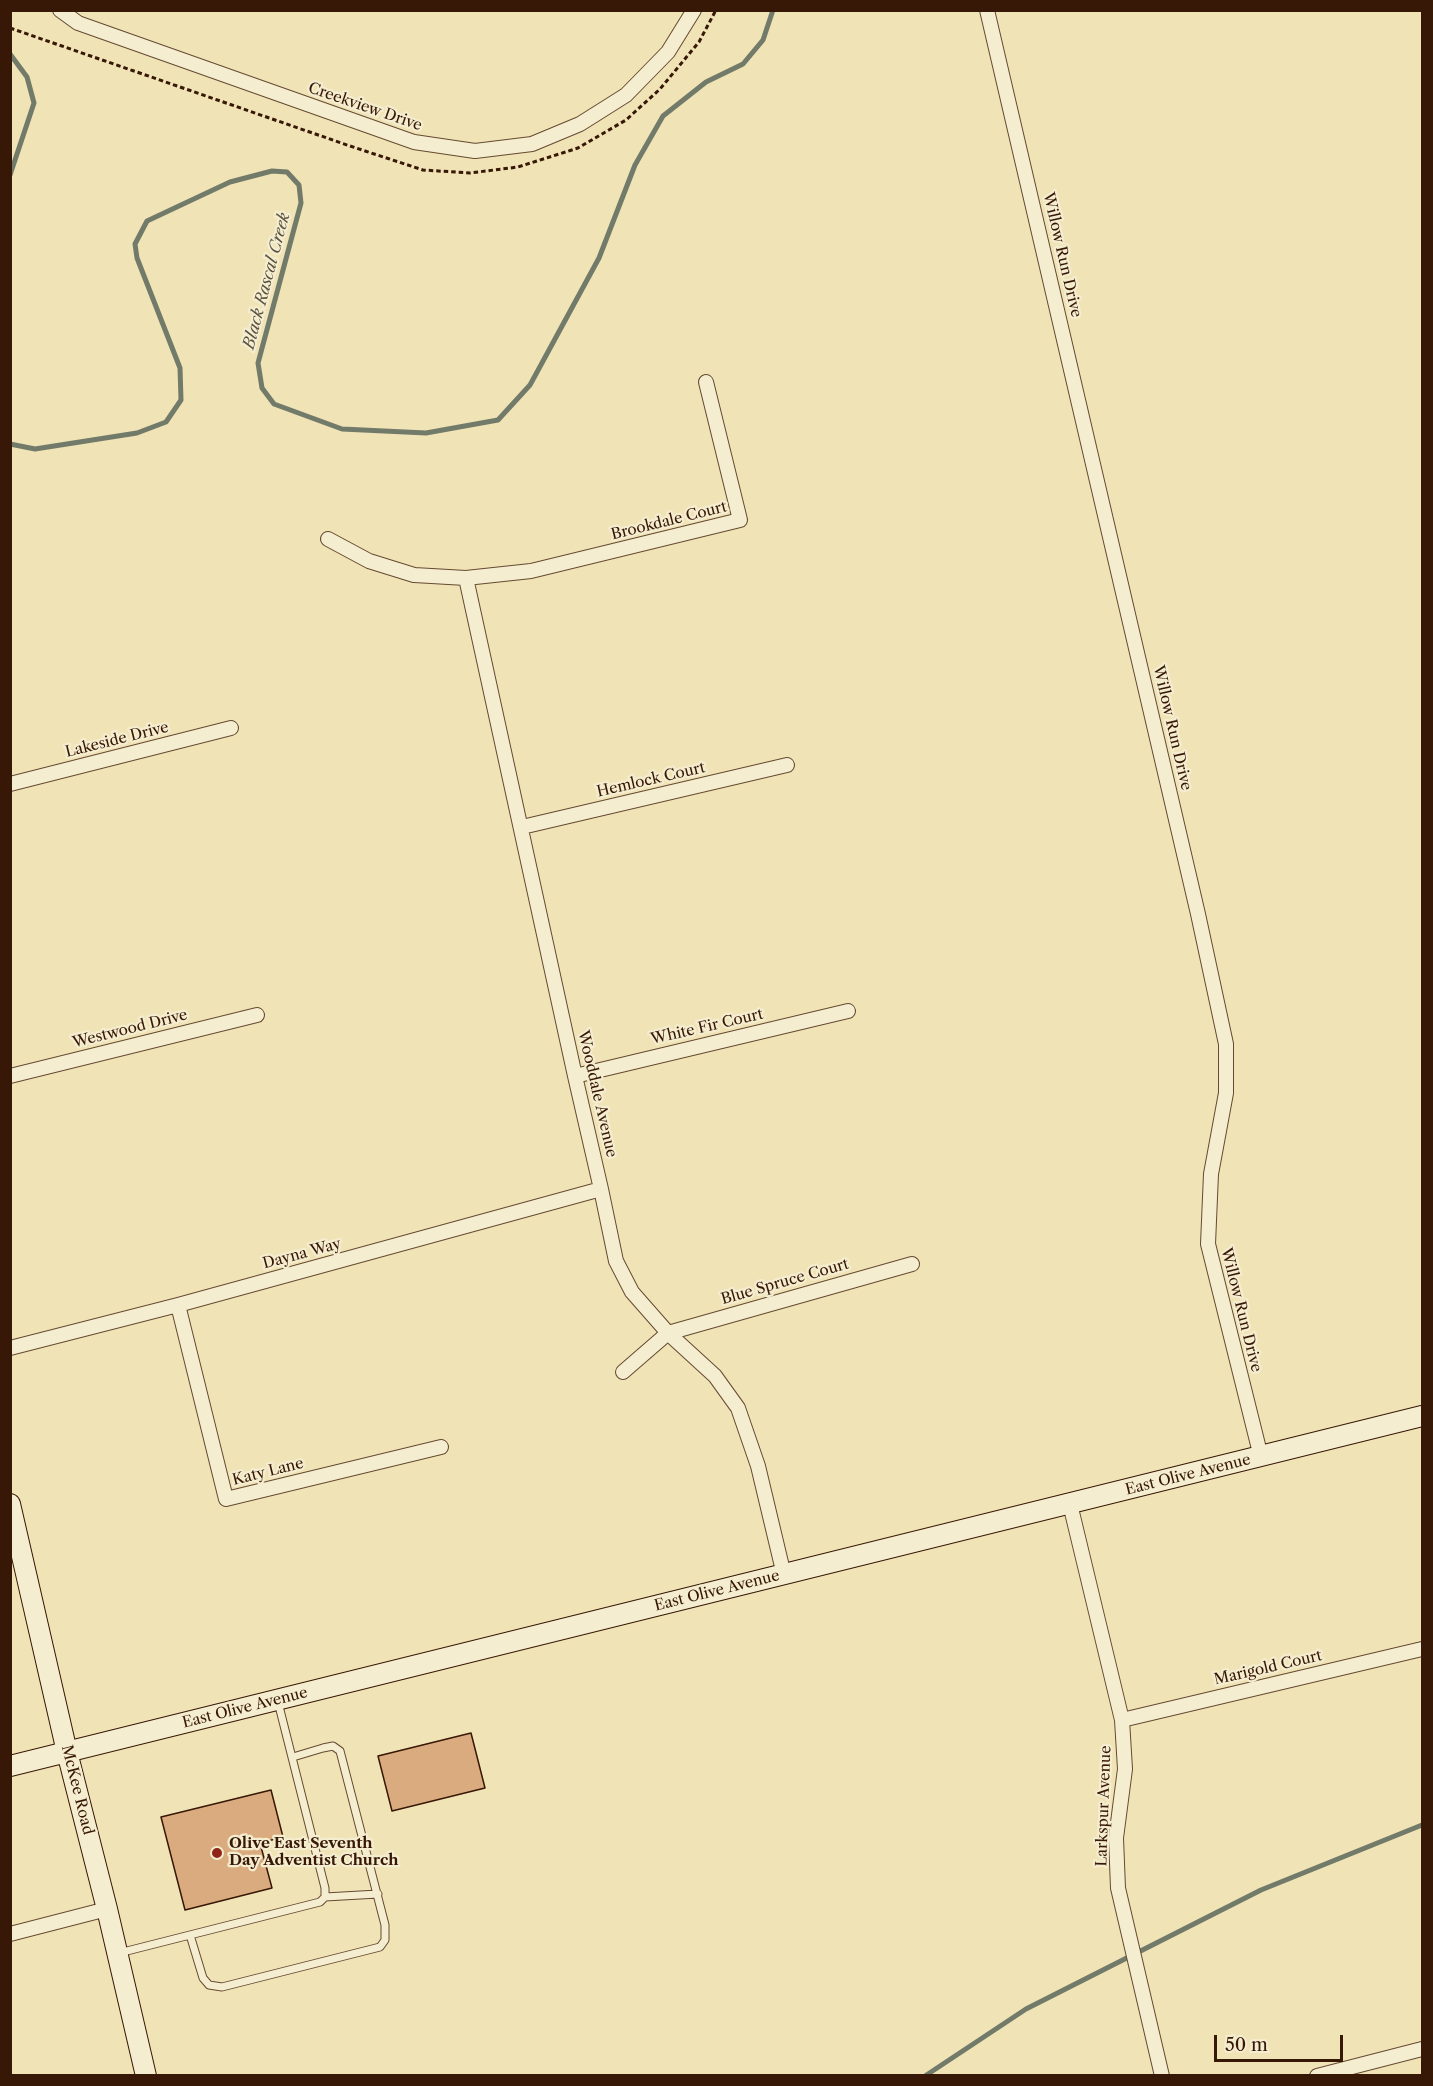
<!DOCTYPE html>
<style>
body{margin:0}
#map{position:relative;width:1433px;height:2086px;overflow:hidden;background:#f0e3b6;font-family:"Libre Caslon Text",serif}
canvas{display:block}
.frame{position:absolute;inset:0;border:12px solid #371705;pointer-events:none}
.scale{position:absolute;left:1214px;top:2035px;width:129px;height:27px;box-sizing:border-box;border:3px solid #371705;border-top:0;padding-left:8px;font-size:18px;line-height:21px;white-space:nowrap;color:#371705;-webkit-text-stroke:4px #f5edd0;paint-order:stroke}
</style>
<div id="map">
<canvas width="1433" height="2086"></canvas>
<div class="frame"></div>
<div class="scale">50 m</div>
</div>
<script>
const context = document.querySelector('canvas').getContext('2d');
context.lineJoin = 'round';
const poly = rows => new Path2D(rows.map(r => 'M' + r).join(''));
function strokePath(path, color, width, dash) { context.strokeStyle = color; context.lineWidth = width; context.lineCap = dash ? 'butt' : 'round'; context.setLineDash(dash || []); context.stroke(path); }
function fill(path, color) { context.fillStyle = color; context.fill(path, 'evenodd'); }
function drawText(font, color, halo, rows, align = 'center') {
  context.font = font + ' "Libre Caslon Text",serif'; context.lineWidth = 4.5; context.setLineDash([]); context.textBaseline = 'middle'; context.strokeStyle = halo; context.fillStyle = color; for (const [text, x, y, turn = 0] of rows) {
    context.save(); context.translate(x, y); context.rotate((+turn || 0) * Math.PI / 180); context.textAlign = isNaN(turn) ? turn : align; if (halo) context.strokeText(text, 0, 0); context.fillText(text, 0, 0); context.restore();
  }
}
const stream = poly([
 [10,54,27,77,34,103,10,175],
 [10,444,35,449,137,433,166,422,181,400,180,368,137,258,135,244,147,221,230,182,272,171,287,172,299,185,301,203,258,363,262,388,274,404,342,429,426,433,498,420,530,385,599,258,635,165,663,116,706,82,743,64,763,40,773,10],
 [925,2076,1026,2009,1261,1890,1422,1825]
]);
const building = poly([
 [471,1733,485,1788,392,1811,378,1756,471,1733],
 [271,1790,283,1837,260,1843,272,1888,185,1910,161,1817,271,1790]
]);
const path = poly([
 [10,28,350,146,423,170,470,173,518,167,578,148,626,120,660,89,699,42,716,10]
]);
const lane = poly([
 [325,1897,378,1894],
 [190,1935,203,1978,209,1985,222,1987,380,1947,385,1940,385,1925,340,1751,333,1746,323,1748,293,1757],
 [119,1953,320,1902,325,1897,325,1888,278,1702]
]);
const street = poly([
 [60,10,78,23,414,142,475,151,532,144,580,124,626,95,668,52,694,10],
 [987,10,1198,914,1226,1044,1226,1093,1211,1174,1208,1244,1261,1457],
 [328,539,369,561,414,575,466,578,531,571,740,520,706,382],
 [466,578,575,1076,601,1189,616,1261,632,1292,668,1333,715,1376,738,1408,758,1466,784,1575],
 [10,784,231,728],
 [522,827,787,765],
 [10,1076,257,1015],
 [575,1076,848,1011],
 [178,1305,226,1499,441,1447],
 [10,1348,178,1305,601,1189],
 [623,1372,668,1333,912,1264],
 [1070,1504,1122,1720,1125,1769,1116,1838,1118,1888,1162,2076],
 [1122,1720,1422,1649],
 [10,1934,107,1909],
 [1317,2076,1422,2049]
]);
const secondary = poly([
 [10,1504,67,1752,107,1909,146,2076],
 [10,1766,1422,1416]
]);
const markers = [
 [217,1853,6,"#8f2418"]
];
const streetNames = [
 ["Creekview Drive",365,107,19],
 ["Willow Run Drive",1062,255,77],
 ["Brookdale Court",669,521,-14],
 ["Willow Run Drive",1172,728,77],
 ["Lakeside Drive",117,740,-14],
 ["Hemlock Court",651,780,-13],
 ["White Fir Court",707,1027,-13],
 ["Westwood Drive",130,1029,-14],
 ["Wooddale Avenue",597,1094,77],
 ["Dayna Way",302,1254,-15],
 ["Blue Spruce Court",785,1282,-16],
 ["Willow Run Drive",1241,1310,76],
 ["Katy Lane",268,1472,-14],
 ["East Olive Avenue",1188,1475,-14],
 ["East Olive Avenue",717,1591,-14],
 ["Marigold Court",1268,1668,-13],
 ["East Olive Avenue",245,1708,-14],
 ["McKee Road",77,1790,76],
 ["Larkspur Avenue",1104,1806,-88]
];
const poiNames = [
 ["Olive East Seventh",229,1844],
 ["Day Adventist Church",229,1861]
];
const waterNames = [
 ["Black Rascal Creek",267,281,-75]
];
strokePath(stream, '#727b69', 5);
fill(building, '#daab7e');
strokePath(building, '#371705', 1.5);
strokePath(lane, '#654a31', 9);
strokePath(street, '#654a31', 16);
strokePath(secondary, '#371705', 22);
strokePath(path, '#371705', 3, [4.5, 3]);
strokePath(lane, '#f5edd0', 7);
strokePath(street, '#f5edd0', 14);
strokePath(secondary, '#f5edd0', 20);
for (const [x, y, r, color] of markers) { const dot = new Path2D(); dot.arc(x, y, r, 0, 2 * Math.PI); context.fillStyle = color; context.fill(dot); strokePath(dot, '#f5edd0', 2); }
drawText('15px', '#371705', '#f5edd0', streetNames);
drawText('bold 15px', '#371705', '#f5edd0', poiNames, 'left');
drawText('italic 16px', '#5a513f', '#f5edd0', waterNames);
</script>
